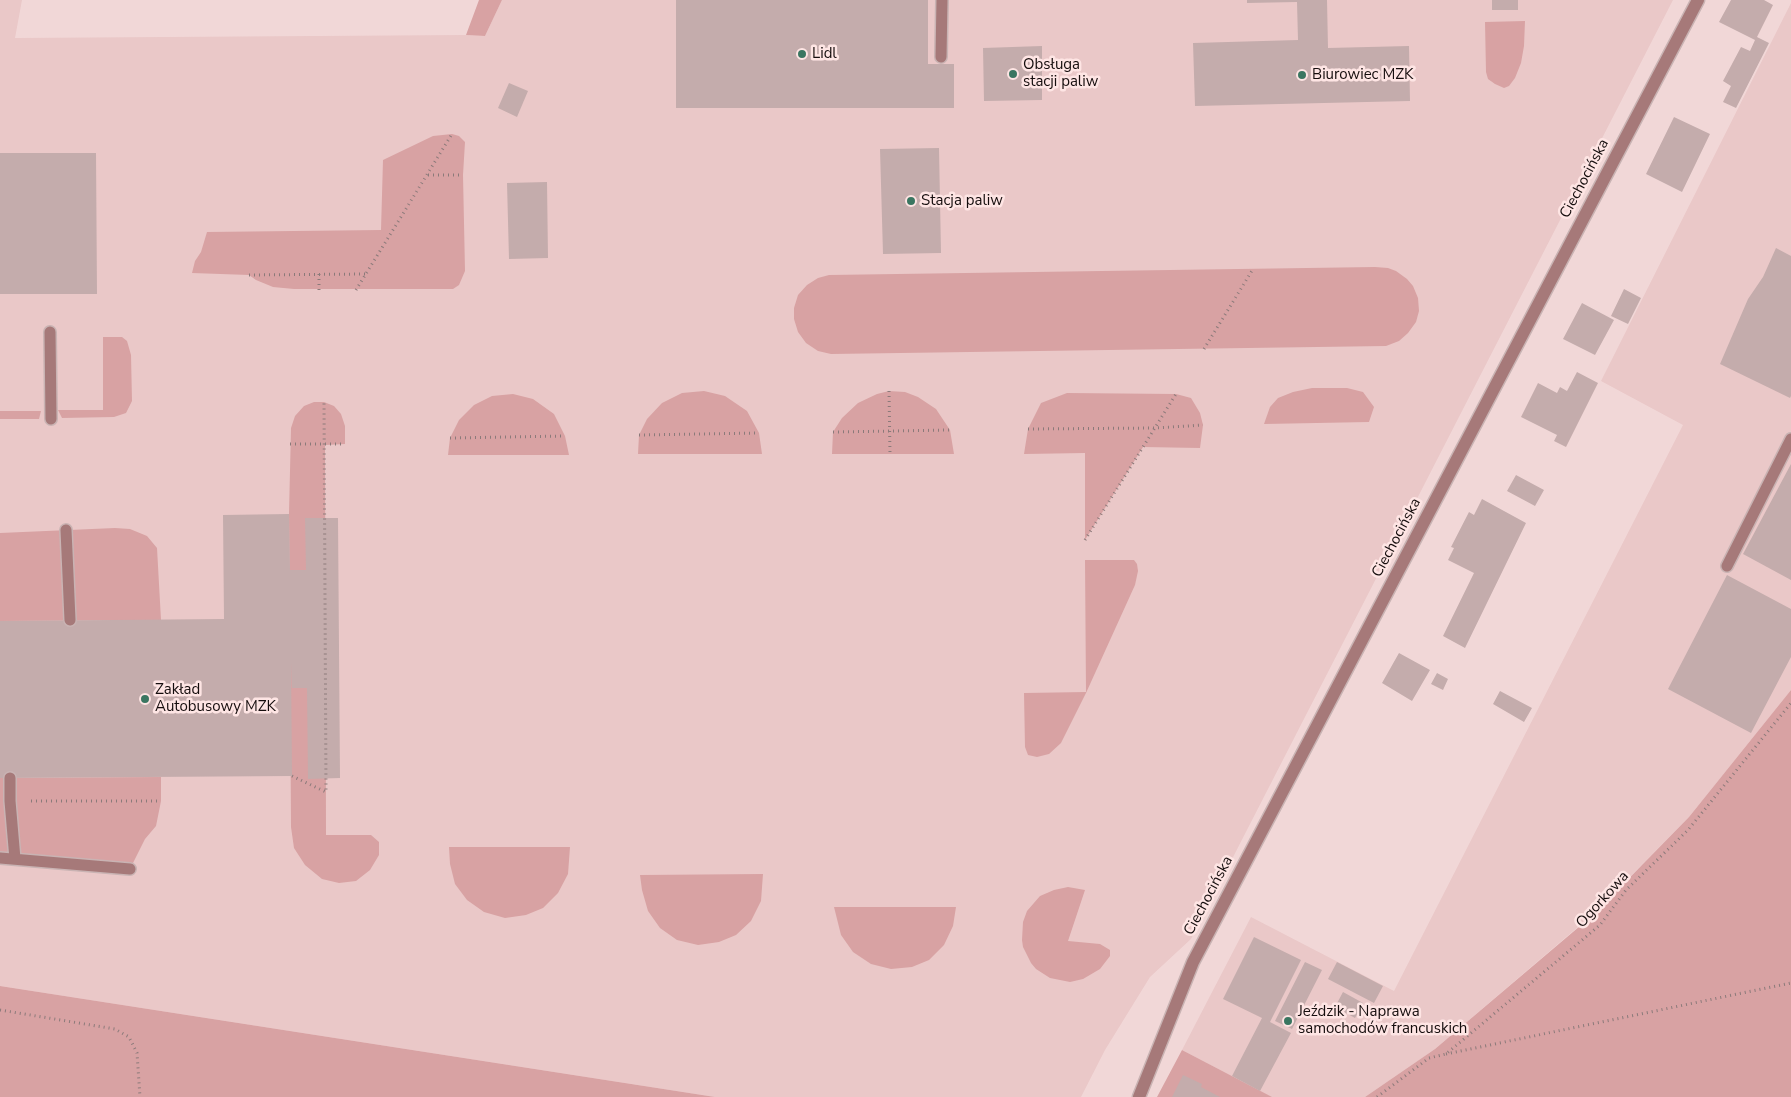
<!DOCTYPE html>
<meta charset="utf-8">
<style>
body{margin:0}
canvas{display:block;background:#f1d7d7}
</style>
<canvas width="1791" height="1097"></canvas>
<script>
const context = document.querySelector('canvas').getContext('2d');
context.lineJoin = 'round';
function fill(path, color) { context.fillStyle = color; context.fill(path, 'evenodd'); }
const poly = rows => new Path2D(rows.map(r => 'M' + r).join(''));
function strokePath(path, color, width, dash) { context.strokeStyle = color; context.lineWidth = width; context.lineCap = dash ? 'butt' : 'round'; context.setLineDash(dash || []); context.stroke(path); }
function drawText(font, color, halo, rows, align = 'center') {
  context.font = font + ' "Nunito Sans",sans-serif'; context.lineWidth = 5; context.setLineDash([]); context.textBaseline = 'middle'; context.strokeStyle = halo; context.fillStyle = color; for (const [text, x, y, turn = 0] of rows) {
    context.save(); context.translate(x, y); context.rotate((+turn || 0) * Math.PI / 180); context.textAlign = isNaN(turn) ? turn : align; if (halo) context.strokeText(text, 0, 0); context.fillText(text, 0, 0); context.restore();
  }
}
const built = poly([
 [0,0,22,0,15,38,466,35,485,36,502,0,1673,0,1191,939,1150,977,1105,1050,1081,1097,715,1097,0,986],
 [1791,3,1791,690,1689,817,1592,915,1435,1049,1365,1097,1271,1097,1182,1050,1251,917,1394,991,1683,425,1601,381]
]);
const green = poly([
 [479,0,502,0,485,36,466,35],
 [1525,21,1524,46,1521,63,1515,78,1509,86,1504,88,1495,84,1488,79,1486,72,1485,22],
 [452,134,459,136,465,142,463,175,465,271,459,285,453,289,294,289,273,287,256,280,249,275,192,273,195,261,201,252,207,232,381,230,383,160,433,136],
 [1375,267,1388,268,1396,271,1407,279,1413,286,1418,298,1419,311,1416,322,1408,333,1399,341,1386,346,831,354,818,351,806,343,798,332,794,319,794,308,798,295,807,285,818,278,829,275],
 [103,337,122,337,127,341,131,355,132,401,126,413,114,417,62,418,58,410,103,410],
 [1312,388,1347,388,1363,392,1374,407,1369,422,1264,424,1270,407,1278,398,1293,392],
 [704,391,725,396,747,411,759,433,762,454,638,454,639,435,647,419,662,403,682,393],
 [889,391,905,392,918,397,936,409,950,430,954,454,832,454,833,432,842,418,858,403,877,394],
 [1067,393,1176,394,1191,398,1200,413,1203,425,1200,448,1143,447,1085,540,1085,453,1024,454,1028,429,1041,403],
 [513,394,533,399,554,414,565,436,569,455,448,455,450,438,459,420,474,405,492,396],
 [314,402,324,402,334,406,341,414,345,426,345,444,325,445,326,835,371,835,379,842,379,855,370,870,356,881,339,883,322,879,305,865,294,848,291,827,289,514,291,428,295,416,304,406],
 [0,411,41,411,39,419,0,419],
 [115,528,130,529,147,536,157,548,161,620,0,621,0,533],
 [1085,560,1134,560,1137,564,1138,571,1135,585,1086,693,1061,743,1049,754,1037,757,1028,755,1025,747,1024,693,1086,692],
 [1791,690,1791,1097,1365,1097,1435,1049,1593,915,1689,817],
 [161,777,161,801,156,826,145,839,130,869,0,858,0,778],
 [449,847,570,847,568,874,558,893,543,908,526,915,505,918,484,912,467,900,455,884,450,864],
 [763,874,761,901,751,921,736,935,719,942,698,945,677,940,660,928,648,911,642,890,640,875],
 [1068,887,1085,890,1068,941,1100,944,1110,950,1110,956,1100,969,1083,979,1070,982,1050,978,1036,969,1031,963,1023,947,1022,940,1023,922,1027,911,1040,896,1054,890],
 [834,907,956,907,953,926,944,945,929,960,912,967,891,969,871,964,853,952,841,935],
 [0,986,715,1097,0,1097],
 [1182,1050,1272,1097,1157,1097]
]);
const building = poly([
 [676,0,928,0,928,64,954,64,954,108,676,108],
 [1247,0,1327,0,1328,48,1409,46,1410,101,1195,106,1193,43,1298,40,1297,2,1247,3],
 [1492,0,1518,0,1518,10,1492,10],
 [1731,0,1764,0,1773,5,1757,37,1769,43,1736,108,1723,102,1731,86,1723,81,1741,47,1750,51,1755,40,1719,22],
 [1042,46,1042,100,984,101,983,48],
 [509,83,528,91,517,117,498,108],
 [1674,117,1710,134,1682,192,1646,174],
 [939,148,941,253,883,254,880,149],
 [0,153,96,153,97,294,0,294],
 [547,182,548,258,509,259,507,183],
 [1776,248,1791,256,1791,396,1790,398,1720,364,1748,299,1763,277],
 [1624,289,1641,298,1628,324,1611,316],
 [1582,303,1614,320,1595,355,1563,339],
 [1577,372,1598,383,1566,447,1554,441,1557,435,1521,417,1538,383,1557,393,1560,387,1567,391],
 [1791,464,1791,580,1743,554],
 [1516,475,1544,490,1535,506,1507,491],
 [1482,499,1526,523,1465,648,1443,636,1474,573,1448,560,1454,548,1451,547,1469,512,1474,515],
 [289,514,290,570,306,570,305,518,338,518,340,778,308,779,307,688,292,688,291,663,292,776,0,778,0,621,224,619,223,515],
 [1727,575,1791,609,1791,657,1751,733,1668,689],
 [1399,653,1430,670,1412,701,1382,683],
 [1437,673,1448,679,1443,690,1431,684],
 [1500,691,1532,708,1524,722,1493,704],
 [1254,937,1301,960,1270,1022,1291,1033,1260,1091,1232,1076,1262,1018,1223,999],
 [1305,962,1322,970,1292,1029,1275,1021],
 [1337,962,1383,986,1374,1003,1328,979],
 [1343,992,1363,1003,1355,1018,1335,1007],
 [1183,1075,1202,1084,1201,1087,1220,1097,1172,1097]
]);
const path = poly([
 [428,175,463,175],
 [249,275,366,274],
 [319,290,319,274],
 [356,290,452,134],
 [1204,349,1253,269],
 [889,391,890,454],
 [1028,429,1155,428,1203,425],
 [833,432,950,430],
 [639,435,759,433],
 [450,438,565,436],
 [290,444,345,444],
 [1085,540,1176,394],
 [292,776,326,792,324,402],
 [31,801,161,801],
 [0,1010,115,1029,129,1037,137,1053,140,1097],
 [1446,1054,1791,983],
 [1377,1097,1429,1058,1446,1054,1600,925,1626,890,1688,830,1791,703]
]);
const lane = poly([
 [941,57,942,0],
 [50,332,51,419],
 [66,530,70,620],
 [1727,566,1791,439],
 [10,778,10,801,15,859],
 [0,858,130,869]
]);
const street = poly([
 [1139,1097,1193,962,1698,0]
]);
const markers = [
 [802,54,5,"#3a7661"],
 [1013,74,5,"#3a7661"],
 [1302,75,5,"#3a7661"],
 [911,201,5,"#3a7661"],
 [145,699,5,"#3a7661"],
 [1288,1021,5,"#3a7661"]
];
const poiNames = [
 ["Lidl",812,54],
 ["Obsługa",1023,65],
 ["stacji paliw",1023,82],
 ["Biurowiec MZK",1312,75],
 ["Stacja paliw",921,201],
 ["Zakład",155,690],
 ["Autobusowy MZK",155,707],
 ["Jeździk - Naprawa",1298,1012],
 ["samochodów francuskich",1298,1029]
];
const streetNames = [
 ["Ciechocińska",1585,179,-62],
 ["Ciechocińska",1397,538,-62],
 ["Ciechocińska",1209,896,-62],
 ["Ogorkowa",1603,900,-48]
];
fill(built, '#eac8c8');
fill(green, '#d8a2a3');
fill(building, '#c4acac');
strokePath(lane, '#c9b3b3', 14);
strokePath(street, '#c9b3b3', 15);
strokePath(path, '#8b7a7a', 3, [1, 4]);
strokePath(lane, '#a67979', 11);
strokePath(street, '#a67979', 12);
for (const [x, y, r, color] of markers) { const dot = new Path2D(); dot.arc(x, y, r, 0, 2 * Math.PI); context.fillStyle = color; context.fill(dot); strokePath(dot, '#fee5e4', 2); }
drawText('15px', '#150d0d', '#fee5e4', poiNames, 'left');
drawText('15px', '#150d0d', '#fee5e4', streetNames);
</script>
